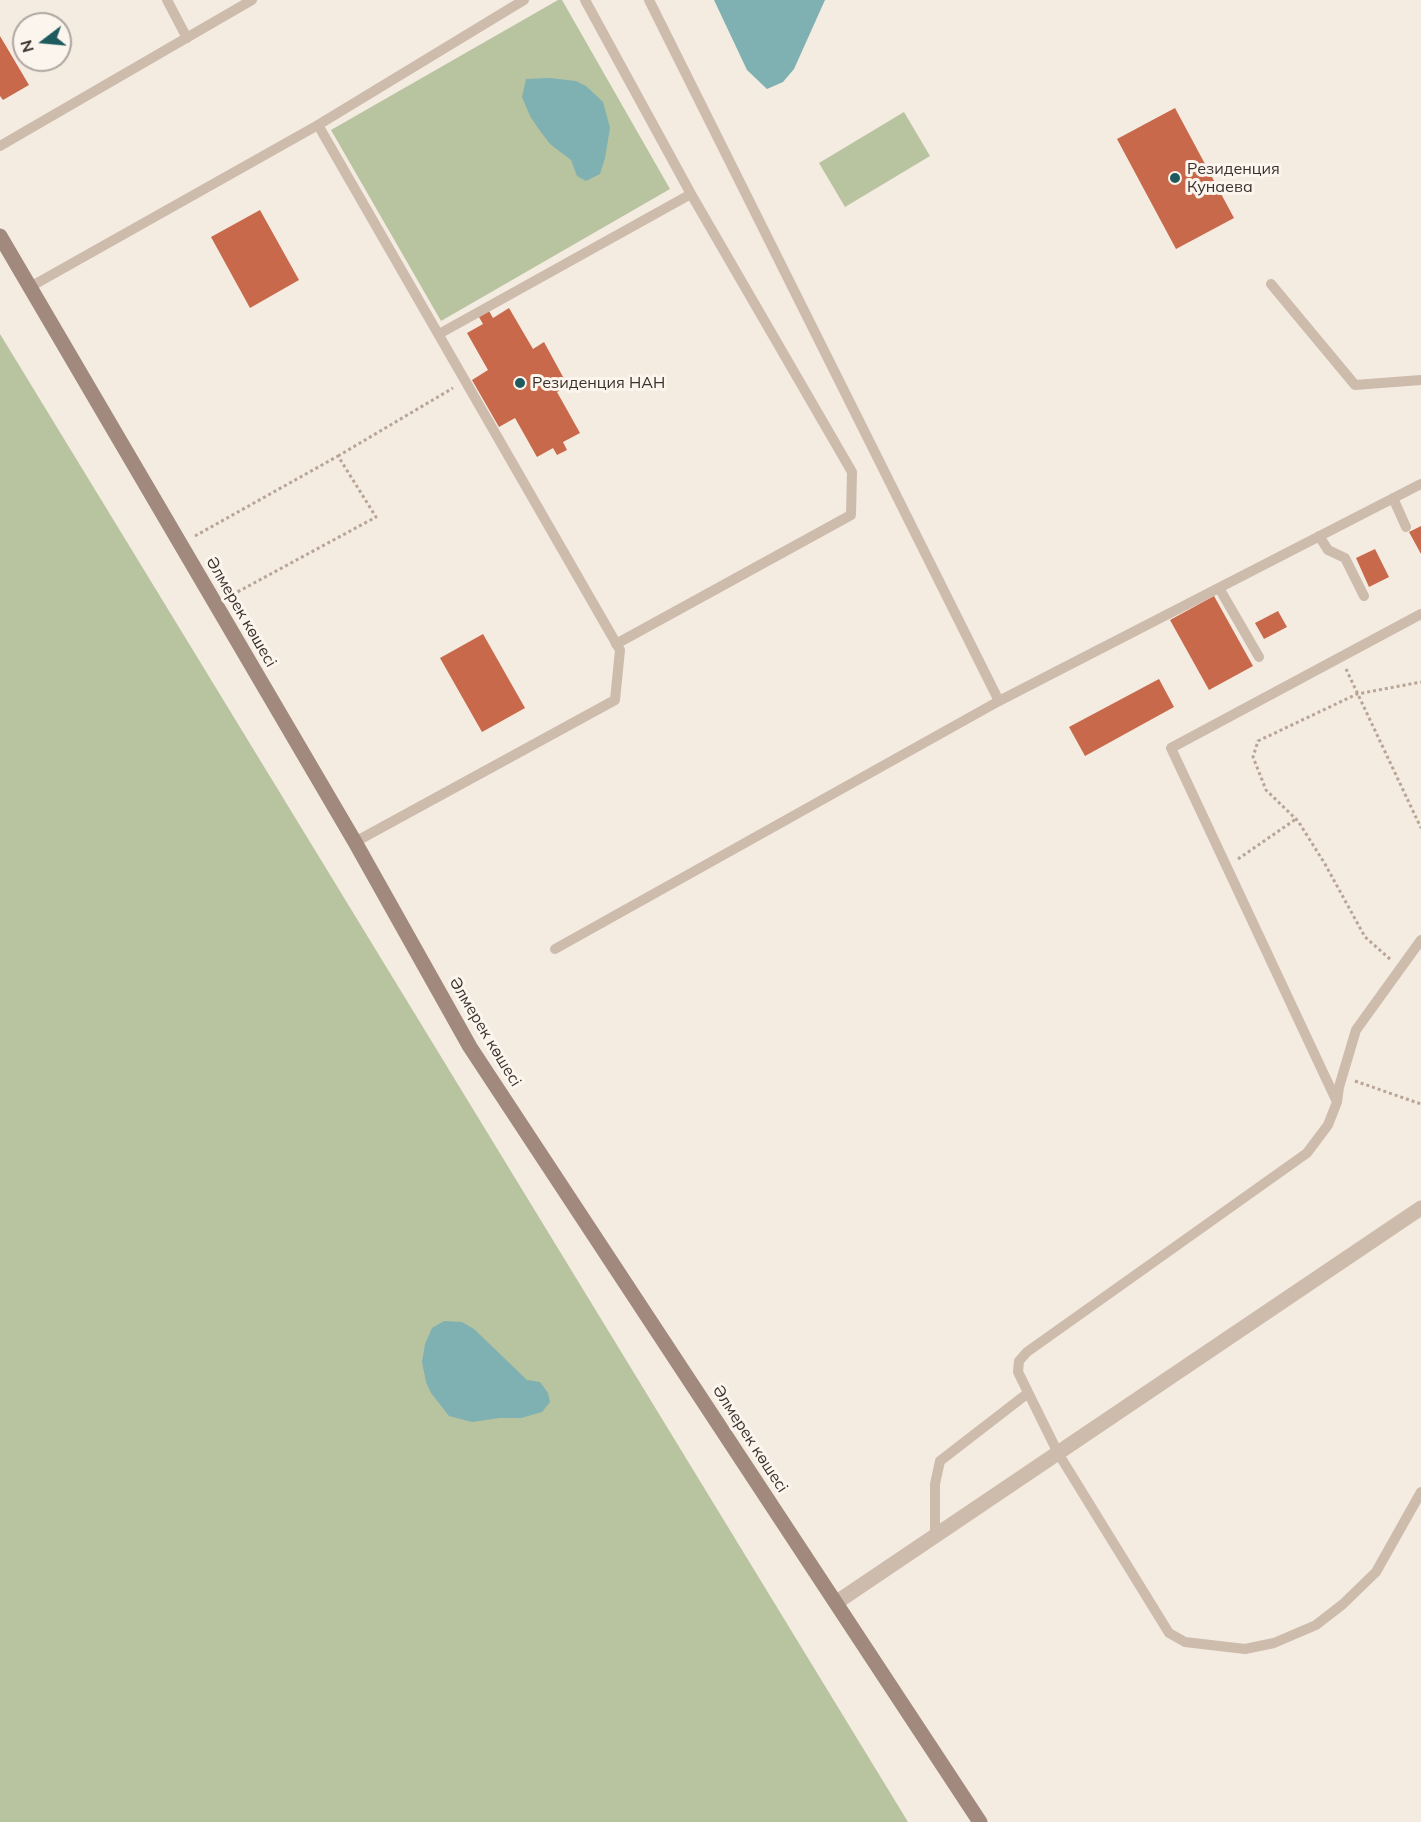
<!DOCTYPE html>
<meta charset="utf-8">
<style>
body{margin:0}
#map{position:relative;width:1421px;height:1822px;overflow:hidden;background:#f4ebe1;font-family:Mulish,sans-serif}
canvas{display:block}
.north{position:absolute;left:12px;top:12px;width:60px;height:60px;box-sizing:border-box;background:#fbf5ee;border:2px solid #aea6a0;border-radius:50%;rotate:254deg;font-size:16px;font-weight:700;line-height:24px;text-align:center;color:#3b302b}
.north::after{content:'';display:block;margin:auto;width:21px;height:27px;background:#1f5a5e;clip-path:polygon(50% 0,100% 100%,50% 72%,0 100%)}
</style>
<div id="map">
<canvas width="1421" height="1822"></canvas>
<div class="north">N</div>
</div>
<script>
const context = document.querySelector('canvas').getContext('2d');
context.lineJoin = 'round';
function fill(path, color) { context.fillStyle = color; context.fill(path, 'evenodd'); }
const poly = rows => new Path2D(rows.map(r => 'M' + r).join(''));
function strokePath(path, color, width, dash) { context.strokeStyle = color; context.lineWidth = width; context.lineCap = dash ? 'butt' : 'round'; context.setLineDash(dash || []); context.stroke(path); }
function drawText(font, color, halo, rows, align = 'center') {
  context.font = font + ' Mulish,sans-serif'; context.lineWidth = 6; context.setLineDash([]); context.textBaseline = 'middle'; context.strokeStyle = halo; context.fillStyle = color; for (const [text, x, y, turn = 0] of rows) {
    context.save(); context.translate(x, y); context.rotate((+turn || 0) * Math.PI / 180); context.textAlign = isNaN(turn) ? turn : align; if (halo) context.strokeText(text, 0, 0); context.fillText(text, 0, 0); context.restore();
  }
}
const green = poly([
 [558,0,562,0,670,189,441,321,331,130],
 [904,112,930,156,845,207,819,163],
 [0,334,908,1822,0,1822]
]);
const water = poly([
 [714,0,825,0,794,69,783,82,767,89,747,70],
 [550,78,576,81,586,86,603,102,610,128,605,158,600,174,586,181,577,176,571,160,550,144,538,128,530,116,522,97,526,79],
 [444,1321,462,1322,474,1329,527,1380,540,1382,548,1393,550,1402,542,1412,521,1418,500,1418,472,1422,449,1416,431,1393,426,1382,422,1362,425,1344,432,1328]
]);
const building = poly([
 [0,36,29,85,3,100,0,96],
 [1175,108,1234,218,1176,249,1117,139],
 [260,210,299,280,250,308,211,237],
 [509,308,533,349,544,342,568,386,557,392,580,433,563,442,567,450,557,455,553,448,537,457,515,418,499,427,472,380,488,370,467,333,483,324,479,317,489,311,493,318],
 [1421,526,1421,554,1409,532],
 [1375,549,1389,577,1369,587,1356,558],
 [1214,596,1253,666,1209,690,1170,620],
 [1278,611,1287,627,1264,639,1255,623],
 [483,634,525,708,482,732,440,658],
 [1159,679,1174,707,1085,756,1069,727]
]);
const path = poly([
 [338,456,453,388],
 [195,536,338,456,376,517,230,596],
 [1346,669,1421,828],
 [1238,859,1296,819],
 [1390,959,1365,937,1325,864,1298,821,1266,790,1253,757,1258,741,1357,694,1421,682],
 [1355,1081,1421,1104]
]);
const lane = poly([
 [167,0,187,38],
 [318,125,524,0],
 [0,146,252,0],
 [1271,284,1355,385,1421,380],
 [30,287,318,125,620,650,615,700,355,842],
 [439,334,691,194,585,0],
 [1393,498,1406,527],
 [1319,536,1328,550,1345,558,1364,596],
 [1219,588,1259,657],
 [616,644,851,515,852,472,691,194],
 [999,701,1421,484],
 [1421,940,1356,1030,1339,1087,1337,1102,1328,1125,1307,1153,1027,1352,1019,1361,1018,1372,1058,1453,1169,1633,1185,1642,1245,1649,1274,1643,1316,1625,1343,1604,1376,1572,1421,1492],
 [555,949,999,701,649,0],
 [1337,1102,1171,748,1421,614],
 [935,1536,935,1484,940,1461,1028,1393]
]);
const street = poly([
 [837,1602,1421,1208]
]);
const secondary = poly([
 [0,236,355,842,470,1047,980,1822]
]);
const markers = [
 [1175,178,6,"#1f5a5e"],
 [520,383,6,"#1f5a5e"]
];
const poiNames = [
 ["Резиденция",1187,169],
 ["Кунаева",1187,187],
 ["Резиденция НАН",532,383]
];
const streetNames = [
 ["Әлмерек көшесі",241,612,60],
 ["Әлмерек көшесі",485,1032,59],
 ["Әлмерек көшесі",750,1439,57]
];
fill(green, '#b8c4a0');
fill(water, '#7fb0b2');
fill(building, '#c8694b');
strokePath(path, '#b9a596', 3, [3, 3]);
strokePath(lane, '#cdbbac', 10);
strokePath(street, '#cdbbac', 15);
strokePath(secondary, '#a18a7d', 15);
for (const [x, y, r, color] of markers) { const dot = new Path2D(); dot.arc(x, y, r, 0, 2 * Math.PI); context.fillStyle = color; context.fill(dot); strokePath(dot, '#fbf5ee', 2); }
drawText('16px', '#3b302b', '#fbf5ee', poiNames, 'left');
drawText('16px', '#3b302b', '#fbf5ee', streetNames);
</script>
